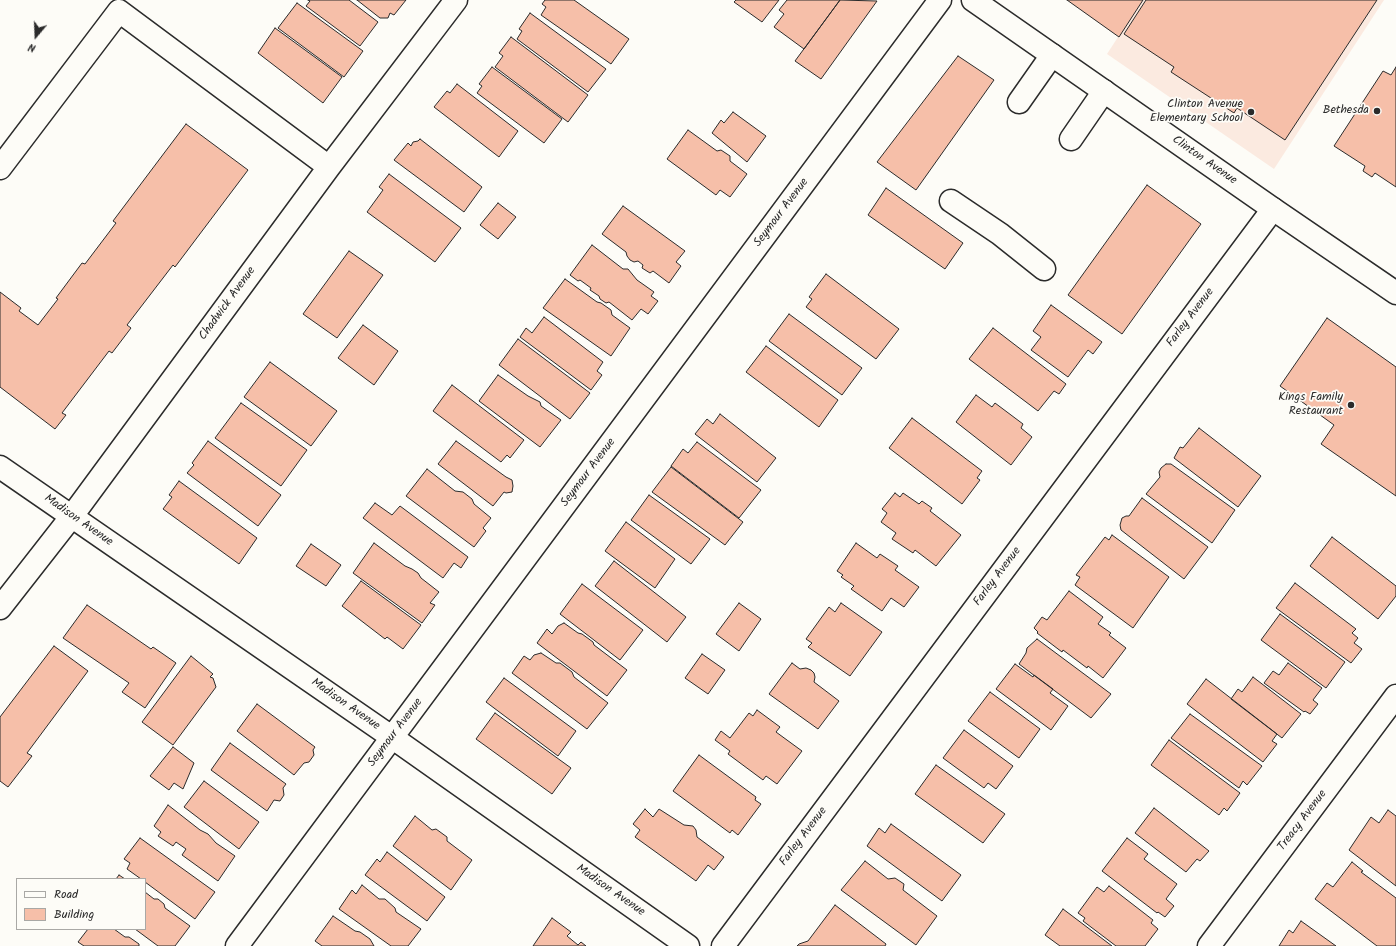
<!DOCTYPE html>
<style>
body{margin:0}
#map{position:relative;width:1396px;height:946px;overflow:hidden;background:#fdfcf7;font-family:Kalam,sans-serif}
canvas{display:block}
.legend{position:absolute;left:16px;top:878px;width:130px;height:52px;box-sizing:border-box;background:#fdfcf7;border:1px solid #a9a8a5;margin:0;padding:5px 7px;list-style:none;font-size:12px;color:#2b2b2b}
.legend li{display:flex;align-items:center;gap:8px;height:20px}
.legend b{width:20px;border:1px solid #a9a8a5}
.north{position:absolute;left:16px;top:16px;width:40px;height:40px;-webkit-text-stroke:3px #fdfcf7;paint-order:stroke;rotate:199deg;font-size:11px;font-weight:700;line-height:16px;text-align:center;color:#2b2b2b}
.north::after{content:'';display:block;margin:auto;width:14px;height:18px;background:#2b2b2b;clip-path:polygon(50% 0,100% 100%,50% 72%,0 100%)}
</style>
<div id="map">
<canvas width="1396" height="946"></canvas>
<ul class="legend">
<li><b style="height:5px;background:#fdfcf7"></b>Road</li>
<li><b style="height:11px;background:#f6bfa9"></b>Building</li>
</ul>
<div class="north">N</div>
</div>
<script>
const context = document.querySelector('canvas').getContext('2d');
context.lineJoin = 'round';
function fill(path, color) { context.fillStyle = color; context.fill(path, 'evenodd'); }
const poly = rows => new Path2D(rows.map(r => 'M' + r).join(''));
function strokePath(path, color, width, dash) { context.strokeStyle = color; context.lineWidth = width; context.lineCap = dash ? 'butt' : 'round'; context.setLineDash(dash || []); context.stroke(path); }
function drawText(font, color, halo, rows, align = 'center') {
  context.font = font + ' Kalam,sans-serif'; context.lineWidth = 3.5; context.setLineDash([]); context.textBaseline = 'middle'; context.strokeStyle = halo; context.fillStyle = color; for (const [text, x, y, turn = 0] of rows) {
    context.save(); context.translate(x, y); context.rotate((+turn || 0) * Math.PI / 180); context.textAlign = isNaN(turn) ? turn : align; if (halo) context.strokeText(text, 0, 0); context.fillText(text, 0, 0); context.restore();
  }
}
const built = poly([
 [1142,0,1384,0,1274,169,1107,54]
]);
const building = poly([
 [308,0,349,0,378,22,360,46,306,6,310,1,308,0],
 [357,0,406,0,394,15,390,13,388,18,380,18,357,0],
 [545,0,574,0,629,39,611,64,541,15,546,7,542,4,545,0],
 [736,0,779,0,762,22,734,2,736,0],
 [787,0,840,0,804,49,774,27,784,14,779,10,787,0],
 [840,0,877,1,821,79,795,61,840,0],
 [1067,0,1143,0,1119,37,1067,0],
 [1146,0,1377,0,1285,140,1237,108,1234,113,1171,72,1174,67,1124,34,1146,0],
 [297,3,363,51,344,77,278,28,297,3],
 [530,13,606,69,588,92,517,39,522,31,519,29,530,13],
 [275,28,342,77,323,103,258,53,275,28],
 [511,37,588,95,568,122,495,67,503,56,499,53,511,37],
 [958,56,994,80,916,190,877,162,958,56],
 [492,67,562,119,544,143,477,93,482,86,479,84,492,67],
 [1396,67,1396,187,1375,173,1372,177,1363,171,1365,166,1334,146,1383,71,1391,75,1396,67],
 [457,84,518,131,499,157,434,107,447,91,450,93,457,84],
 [733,112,766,136,747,162,712,133,721,120,724,123,733,112],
 [186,124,248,170,175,267,173,265,127,325,131,328,112,353,109,351,62,413,66,415,55,429,0,387,0,292,21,308,19,311,38,325,58,299,56,298,82,263,85,264,116,223,113,221,186,124],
 [688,130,717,151,721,150,730,156,730,161,747,174,730,197,720,190,716,195,667,159,688,130],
 [420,139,482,187,464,212,394,160,408,143,411,146,413,142,418,141,420,139],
 [389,174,461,228,435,262,367,212,383,190,379,187,389,174],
 [1147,185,1201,224,1122,334,1068,295,1147,185],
 [886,188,963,243,945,269,868,215,886,188],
 [498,203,516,217,498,239,480,225,498,203],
 [623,206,685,251,676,262,681,266,669,283,653,271,650,273,642,268,643,265,638,261,634,262,630,260,627,256,626,252,602,234,623,206],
 [592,245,623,269,628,269,637,280,654,292,651,296,658,301,648,314,641,309,632,320,609,302,606,303,600,299,599,296,590,290,591,288,580,280,578,281,570,275,592,245],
 [349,251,383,275,337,338,303,314,349,251],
 [826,274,899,329,876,359,806,307,812,299,809,297,826,274],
 [565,279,597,302,601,303,611,310,612,315,630,328,611,356,543,308,565,279],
 [1051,305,1102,342,1093,354,1088,350,1068,377,1031,350,1041,337,1033,331,1051,305],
 [789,314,862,368,842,395,769,341,789,314],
 [544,317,603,362,597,371,602,375,591,390,520,337,526,328,532,333,544,317],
 [1327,318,1396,367,1396,496,1321,444,1334,425,1280,386,1327,318],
 [363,325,398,351,374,385,338,358,363,325],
 [993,328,1066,384,1059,394,1054,391,1038,411,969,359,993,328],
 [518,339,590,393,570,419,499,365,518,339],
 [766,346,838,400,819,427,746,372,766,346],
 [270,362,337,411,311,446,244,397,270,362],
 [498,375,528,396,540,402,541,406,561,420,540,447,479,401,498,375],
 [452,385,524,440,510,458,507,455,501,462,433,411,452,385],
 [976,395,992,407,995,403,1023,424,1021,428,1032,437,1011,465,956,422,976,395],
 [241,403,307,450,281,486,215,438,241,403],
 [720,414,776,458,757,482,695,434,707,419,713,424,720,414],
 [912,418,982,471,977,478,980,480,962,504,889,448,912,418],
 [1199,428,1261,476,1238,507,1174,458,1180,447,1183,448,1199,428],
 [208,441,281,495,258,526,187,473,194,465,192,463,208,441],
 [456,441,506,477,512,480,513,486,512,492,506,493,504,492,493,506,438,464,456,441],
 [697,442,761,490,739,518,671,466,683,449,688,453,697,442],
 [1166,464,1171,464,1235,510,1212,543,1146,494,1160,477,1159,472,1161,468,1166,464],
 [671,467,743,522,725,545,652,492,671,467],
 [427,469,455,491,463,492,472,499,474,504,491,518,483,528,486,531,474,547,406,496,427,469],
 [179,481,257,538,239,564,163,509,172,497,169,495,179,481],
 [895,493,900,497,903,493,919,504,922,501,932,508,930,511,961,535,936,566,915,550,913,553,892,539,896,533,881,522,887,513,882,509,895,493],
 [649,495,710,539,691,564,631,520,649,495],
 [1142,498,1208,547,1184,579,1121,530,1120,525,1122,518,1126,516,1129,516,1142,498],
 [375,503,392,515,400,506,468,557,461,568,454,563,443,578,363,518,375,503],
 [626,522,675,559,655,588,605,551,626,522],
 [1112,535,1169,577,1133,628,1075,585,1080,577,1076,575,1105,537,1109,540,1112,535],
 [1332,537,1396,586,1396,596,1378,619,1310,566,1332,537],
 [374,543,405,566,412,569,418,573,421,578,439,592,430,603,435,605,422,623,353,573,374,543],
 [856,543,877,558,880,554,898,566,895,570,919,587,904,607,891,598,882,611,851,589,854,586,841,577,843,575,837,571,856,543],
 [311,544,341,565,326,586,296,566,311,544],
 [614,561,686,617,667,642,595,586,614,561],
 [361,581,421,625,403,649,387,637,385,639,342,606,361,581],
 [1295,583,1356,629,1352,633,1358,638,1354,643,1362,649,1351,663,1276,608,1295,583],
 [582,584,643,630,620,660,560,614,582,584],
 [1069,591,1103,617,1098,624,1111,633,1109,635,1126,648,1103,678,1088,666,1087,668,1063,650,1062,652,1037,633,1038,632,1034,628,1042,617,1047,620,1069,591],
 [739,603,761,619,739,651,716,634,739,603],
 [841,603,882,632,850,676,808,647,812,643,806,639,829,607,835,612,841,603],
 [87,605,151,649,153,647,176,663,145,708,122,692,129,683,63,638,87,605],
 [1280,614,1345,662,1326,688,1261,640,1280,614],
 [564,623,578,633,582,634,593,642,594,645,627,670,607,696,537,643,547,629,552,634,558,626,564,623],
 [1037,639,1111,694,1091,718,1019,664,1026,653,1027,648,1037,639],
 [54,646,88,671,27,753,32,756,8,787,0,781,0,717,54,646],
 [541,653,556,663,560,663,572,672,574,677,608,703,587,729,512,673,524,656,530,660,534,655,541,653],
 [702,654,725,670,708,694,685,678,702,654],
 [191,656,213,674,210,677,213,678,216,687,173,745,142,722,191,656],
 [792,663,800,669,806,668,811,670,814,673,815,677,814,682,839,701,818,729,769,694,792,663],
 [1288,663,1322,688,1313,700,1318,704,1310,714,1305,711,1304,712,1264,683,1273,671,1279,675,1288,663],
 [1015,664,1033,677,1034,675,1053,689,1050,693,1068,706,1051,730,996,689,1015,664],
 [1253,677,1301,714,1282,738,1231,699,1238,689,1242,692,1253,677],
 [504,678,576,731,558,756,486,702,504,678],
 [1206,679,1277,734,1272,741,1277,744,1263,762,1187,704,1206,679],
 [990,692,1040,729,1019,758,968,721,990,692],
 [257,704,315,747,313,750,314,755,309,762,304,763,294,775,237,731,257,704],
 [757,710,780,727,776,732,802,751,777,784,766,776,763,780,728,754,730,751,715,740,721,731,730,738,749,713,753,716,757,710],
 [495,713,571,768,552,794,476,739,495,713],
 [1190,714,1262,766,1247,785,1243,781,1239,788,1171,738,1190,714],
 [964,730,1013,766,996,789,988,783,984,788,943,758,964,730],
 [1169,740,1240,793,1227,811,1224,808,1219,815,1151,765,1169,740],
 [230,743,286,784,283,788,284,795,280,801,274,800,267,811,211,770,230,743],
 [173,747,194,763,183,789,174,783,169,790,150,776,173,747],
 [699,755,756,797,755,800,761,804,738,835,732,830,730,833,673,791,699,755],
 [936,765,1005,814,983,843,915,794,936,765],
 [204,781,259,822,239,849,184,807,204,781],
 [168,805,200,830,208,834,216,843,235,856,218,881,182,855,186,849,176,842,173,846,158,836,161,832,154,826,168,805],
 [1154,808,1209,851,1200,861,1197,859,1186,872,1135,833,1154,808],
 [645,809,653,817,659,809,684,825,693,826,696,830,697,837,724,857,714,870,708,865,696,881,635,837,640,830,633,824,645,809],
 [1388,810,1396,816,1396,886,1349,850,1371,817,1379,823,1388,810],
 [415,816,432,830,436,829,447,837,447,841,472,860,451,890,393,846,415,816],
 [891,824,961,875,942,901,867,846,879,828,885,833,891,824],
 [140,838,215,892,195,919,145,882,145,879,141,879,127,869,130,863,124,859,140,838],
 [1127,838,1148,854,1144,859,1177,884,1166,899,1174,906,1165,917,1158,912,1157,913,1102,871,1127,838],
 [387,852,445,897,427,921,365,875,377,859,380,862,387,852],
 [865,861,888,879,895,878,904,884,903,890,937,916,916,945,841,890,865,861],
 [1352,862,1363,871,1361,872,1396,898,1396,946,1377,946,1315,899,1327,883,1333,887,1352,862],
 [119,875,125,879,116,879,119,875],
 [362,885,379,899,385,899,395,908,396,912,421,929,408,946,391,946,339,909,352,890,356,894,362,885],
 [1109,886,1153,920,1151,923,1158,929,1145,946,1116,946,1083,921,1085,918,1078,913,1097,887,1104,892,1109,886],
 [145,892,154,899,158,899,164,904,165,908,190,926,175,946,158,946,135,929,145,929,145,892],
 [835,905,886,944,885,946,797,946,799,944,808,941,835,905],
 [1063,909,1112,946,1060,946,1045,935,1063,909],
 [333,916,355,931,360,932,370,939,374,946,322,946,315,941,333,916],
 [552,918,571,932,567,936,578,945,581,942,586,946,533,946,552,918],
 [1301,921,1336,946,1279,946,1289,930,1293,933,1301,921],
 [88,929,114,929,125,937,129,937,139,944,139,946,84,946,78,942,88,929]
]);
const minor = poly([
 [1019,102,1052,55],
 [1071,139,1104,91],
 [0,168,119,11,329,167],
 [951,201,1000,234,1044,269],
 [0,467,393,738,688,946],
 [0,608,72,516,329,167,456,0],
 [237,946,940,0],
 [723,946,1273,209],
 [1209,946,1396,696]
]);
const major = poly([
 [973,0,1273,209,1396,293]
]);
const markers = [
 [1377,111,4,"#2b2b2b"],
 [1251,112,4,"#2b2b2b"],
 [1351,405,4,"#2b2b2b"]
];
const poiNames = [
 ["Clinton Avenue",1243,105],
 ["Elementary School",1243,119],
 ["Bethesda",1369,111],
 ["Kings Family",1343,398],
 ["Restaurant",1343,412]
];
const streetNames = [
 ["Clinton Avenue",1204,161,35],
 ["Seymour Avenue",782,213,-53],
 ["Chadwick Avenue",228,304,-54],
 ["Farley Avenue",1191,318,-53],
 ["Seymour Avenue",589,473,-53],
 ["Madison Avenue",78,521,35],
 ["Farley Avenue",998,577,-53],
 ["Madison Avenue",345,705,35],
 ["Seymour Avenue",396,733,-53],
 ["Treacy Avenue",1303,821,-53],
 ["Farley Avenue",804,837,-53],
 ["Madison Avenue",610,891,35]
];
fill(built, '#fbeae0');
fill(building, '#f6bfa9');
strokePath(building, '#2b2b2b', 1);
strokePath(minor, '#2b2b2b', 25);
strokePath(major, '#2b2b2b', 25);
strokePath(minor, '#fdfcf7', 22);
strokePath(major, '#fdfcf7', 22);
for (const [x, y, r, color] of markers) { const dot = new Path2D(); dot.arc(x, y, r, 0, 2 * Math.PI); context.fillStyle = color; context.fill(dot); strokePath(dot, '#fdfcf7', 1.5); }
drawText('12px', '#2b2b2b', '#fdfcf7', poiNames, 'right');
drawText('12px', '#2b2b2b', '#fdfcf7', streetNames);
</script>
